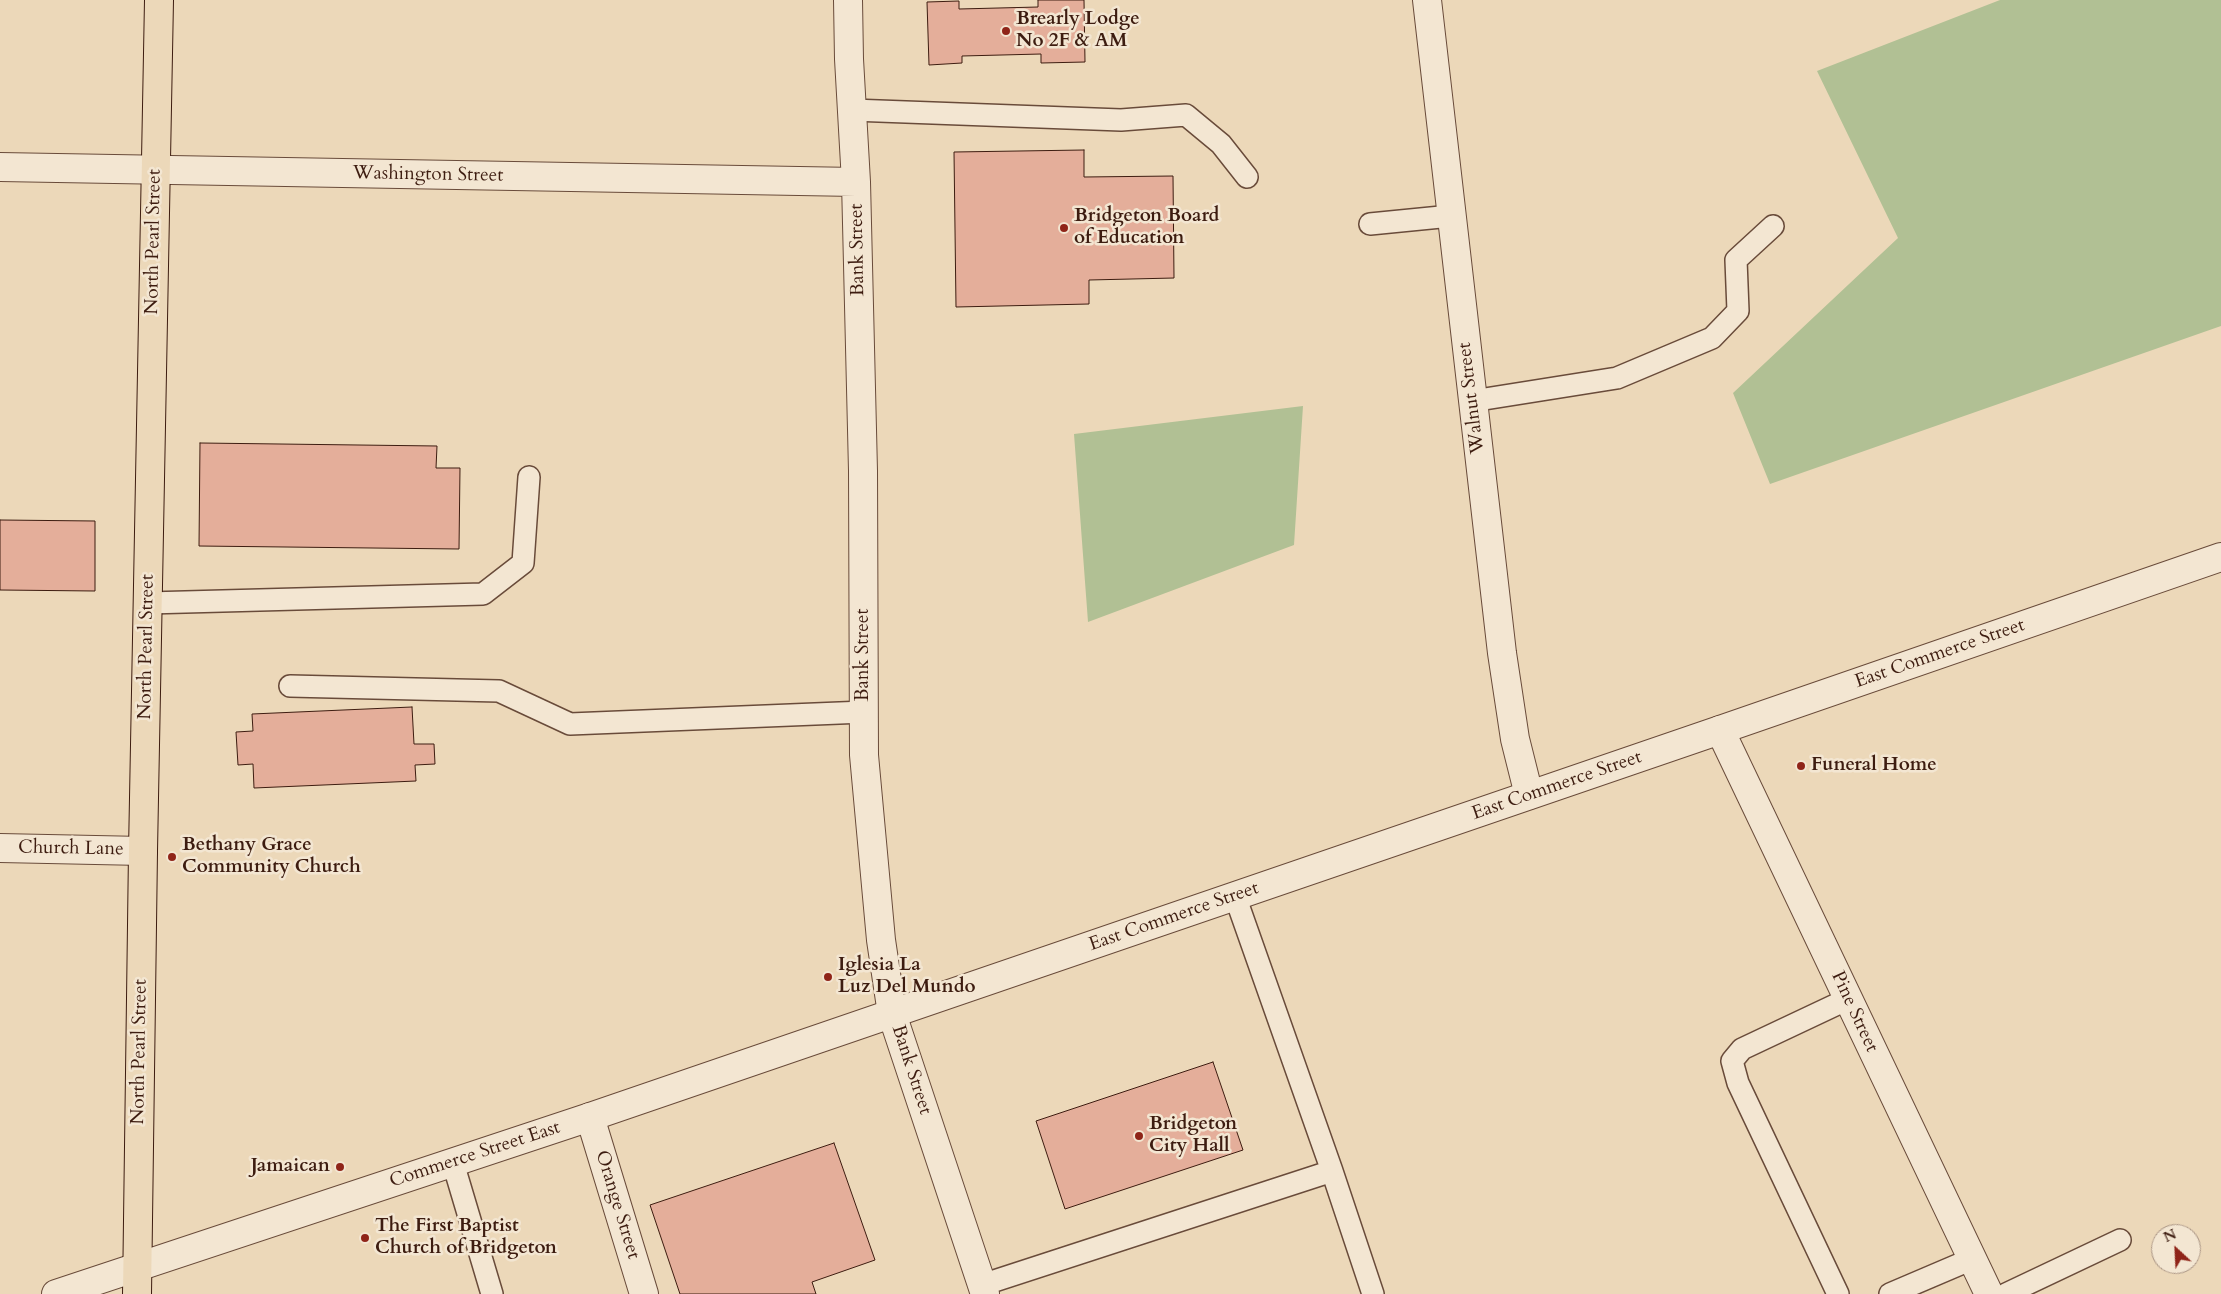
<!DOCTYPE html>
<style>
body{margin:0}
#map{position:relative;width:2221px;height:1294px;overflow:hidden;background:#ecd8b9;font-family:Cardo,serif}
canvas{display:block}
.north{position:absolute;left:2151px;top:1224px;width:50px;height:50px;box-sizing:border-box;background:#f3e6d2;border:1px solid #aa9584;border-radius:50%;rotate:335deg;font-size:14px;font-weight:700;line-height:20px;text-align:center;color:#3d1c10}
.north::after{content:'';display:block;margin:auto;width:18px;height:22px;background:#8f2418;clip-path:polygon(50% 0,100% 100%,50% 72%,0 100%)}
</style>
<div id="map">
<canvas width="2221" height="1294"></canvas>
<div class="north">N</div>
</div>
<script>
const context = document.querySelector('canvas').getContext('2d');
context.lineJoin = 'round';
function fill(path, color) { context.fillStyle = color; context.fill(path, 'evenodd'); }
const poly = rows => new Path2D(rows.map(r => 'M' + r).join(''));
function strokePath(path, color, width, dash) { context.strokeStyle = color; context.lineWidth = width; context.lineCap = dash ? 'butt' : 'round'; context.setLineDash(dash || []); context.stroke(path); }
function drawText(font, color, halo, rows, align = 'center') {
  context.font = font + ' Cardo,serif'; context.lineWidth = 5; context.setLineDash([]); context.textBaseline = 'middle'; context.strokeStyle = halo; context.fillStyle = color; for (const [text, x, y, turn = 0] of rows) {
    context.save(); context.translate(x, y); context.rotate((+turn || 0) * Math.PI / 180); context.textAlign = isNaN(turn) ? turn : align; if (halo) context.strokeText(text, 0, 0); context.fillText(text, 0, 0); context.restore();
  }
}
const green = poly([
 [2000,0,2221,0,2221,326,1770,484,1733,393,1898,238,1817,71],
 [1303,406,1294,545,1088,622,1074,434]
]);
const building = poly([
 [1038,0,1084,0,1085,62,1041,63,1041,54,962,56,962,63,929,65,927,2,959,1,959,9,1038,7,1038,0],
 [1084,150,1084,177,1173,176,1174,278,1089,280,1089,304,956,307,954,152,1084,150],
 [200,443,437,446,436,468,460,468,459,549,199,546,200,443],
 [0,520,95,521,95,591,0,590,0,520],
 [412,707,414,744,434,744,435,764,415,765,416,781,254,788,253,764,238,765,236,732,253,731,252,714,412,707],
 [1213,1062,1243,1150,1065,1209,1036,1121,1213,1062],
 [834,1143,875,1260,812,1282,816,1294,680,1294,650,1205,834,1143]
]);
const service = poly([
 [852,110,1121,120,1186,115,1221,144,1247,177],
 [1370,224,1451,216],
 [1472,401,1617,378,1712,338,1738,311,1736,260,1773,226],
 [148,603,483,594,523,563,529,477],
 [290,686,499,691,570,724,864,712],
 [1235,896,1332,1171],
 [453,1163,492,1294],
 [982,1285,1332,1171,1373,1294],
 [1838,1294,1738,1083,1732,1061,1742,1049,1848,999],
 [1890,1294,1972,1259],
 [2006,1294,2120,1240]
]);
const minor = poly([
 [848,0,849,59,856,182,863,471,864,755,881,940,892,1014,985,1294],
 [1427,0,1502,653,1515,739,1529,795],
 [0,167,856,182],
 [1720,730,1989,1294],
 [0,848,143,851],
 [590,1117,644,1294]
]);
const tertiary = poly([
 [56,1294,590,1117,1720,730,2221,557]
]);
const primary = poly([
 [137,1294,143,851,159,0]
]);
const markers = [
 [1006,31,5,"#8f2418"],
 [1064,228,5,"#8f2418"],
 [1801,766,5,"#8f2418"],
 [172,857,5,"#8f2418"],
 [828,977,5,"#8f2418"],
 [1139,1136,5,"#8f2418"],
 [340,1167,5,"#8f2418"],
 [365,1238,5,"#8f2418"]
];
const poiNames = [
 ["Brearly Lodge",1016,20],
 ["No 2F & AM",1016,42],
 ["Bridgeton Board",1074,217],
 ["of Education",1074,239],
 ["Funeral Home",1811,766],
 ["Bethany Grace",182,846],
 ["Community Church",182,868],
 ["Iglesia La",838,966],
 ["Luz Del Mundo",838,988],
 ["Bridgeton",1149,1125],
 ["City Hall",1149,1147],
 ["Jamaican",330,1167,"right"],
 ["The First Baptist",375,1227],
 ["Church of Bridgeton",375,1249]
];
const streetNames = [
 ["Washington Street",428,175,1],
 ["North Pearl Street",154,242,-89],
 ["Bank Street",858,250,-91],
 ["Walnut Street",1472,398,-97],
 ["North Pearl Street",147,647,-89],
 ["East Commerce Street",1940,654,-19],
 ["Bank Street",864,655,-90],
 ["East Commerce Street",1557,786,-19],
 ["Church Lane",71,849,1],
 ["East Commerce Street",1174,917,-19],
 ["Pine Street",1854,1012,65],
 ["North Pearl Street",140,1052,-89],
 ["Bank Street",911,1070,72],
 ["Commerce Street East",475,1155,-18],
 ["Orange Street",617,1205,73]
];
fill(green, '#b1c094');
fill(building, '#e4ae9a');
strokePath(building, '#3d1c10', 1);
strokePath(service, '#694b3a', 24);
strokePath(minor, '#694b3a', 30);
strokePath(tertiary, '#694b3a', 30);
strokePath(primary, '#3d1c10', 30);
strokePath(service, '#f3e6d2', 21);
strokePath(minor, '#f3e6d2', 28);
strokePath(tertiary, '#f3e6d2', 28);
strokePath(primary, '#ecd8b9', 28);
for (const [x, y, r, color] of markers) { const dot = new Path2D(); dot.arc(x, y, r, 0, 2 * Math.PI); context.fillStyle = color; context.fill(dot); strokePath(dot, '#f3e6d2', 2); }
drawText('bold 19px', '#3d1c10', '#f3e6d2', poiNames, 'left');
drawText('19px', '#3d1c10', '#f3e6d2', streetNames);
</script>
